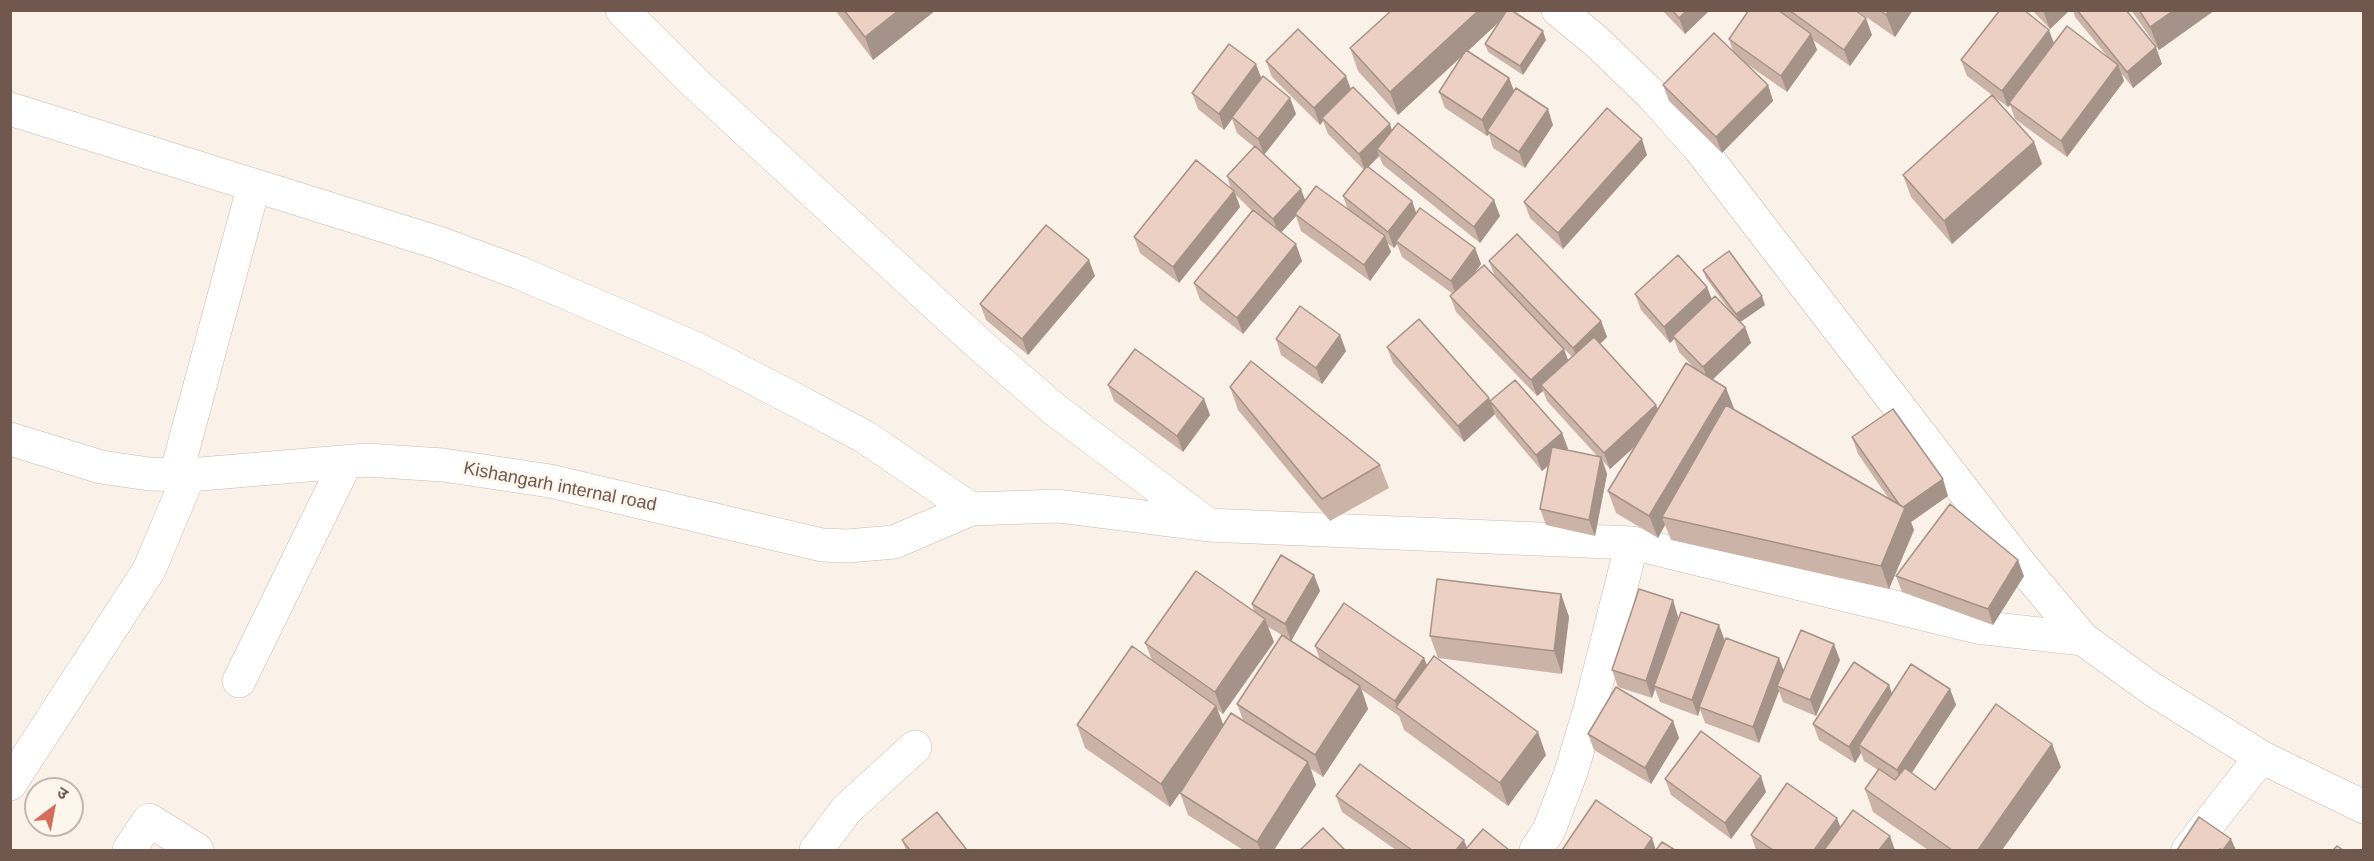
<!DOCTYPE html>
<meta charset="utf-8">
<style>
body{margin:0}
#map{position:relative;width:2374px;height:861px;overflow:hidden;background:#faf1e8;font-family:Arial,"Noto Sans Devanagari",sans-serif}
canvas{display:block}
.frame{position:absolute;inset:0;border:12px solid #70584f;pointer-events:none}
.north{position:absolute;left:24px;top:777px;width:60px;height:60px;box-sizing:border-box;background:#fdf6ed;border:2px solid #c5b7ae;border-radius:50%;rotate:32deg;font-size:16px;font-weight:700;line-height:24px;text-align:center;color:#70584f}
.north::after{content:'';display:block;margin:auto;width:21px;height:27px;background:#d46d5c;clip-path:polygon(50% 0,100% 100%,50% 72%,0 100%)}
</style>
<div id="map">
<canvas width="2374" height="861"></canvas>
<div class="frame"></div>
<div class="north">उ</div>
</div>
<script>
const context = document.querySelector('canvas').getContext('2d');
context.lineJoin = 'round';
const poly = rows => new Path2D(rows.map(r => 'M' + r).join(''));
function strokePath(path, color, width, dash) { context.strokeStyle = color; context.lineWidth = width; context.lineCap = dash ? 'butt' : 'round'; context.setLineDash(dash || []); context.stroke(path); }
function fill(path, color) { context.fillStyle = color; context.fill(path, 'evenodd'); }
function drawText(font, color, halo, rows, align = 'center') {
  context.font = font + ' Arial,sans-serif'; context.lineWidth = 5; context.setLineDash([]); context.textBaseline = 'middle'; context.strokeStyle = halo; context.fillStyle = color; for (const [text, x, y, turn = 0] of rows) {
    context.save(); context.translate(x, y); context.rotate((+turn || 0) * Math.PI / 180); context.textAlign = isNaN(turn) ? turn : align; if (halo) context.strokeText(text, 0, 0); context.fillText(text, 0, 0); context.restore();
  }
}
const minor = poly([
 [622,10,695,83,979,344,1054,409,1207,524],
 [1558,10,1596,41,1654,97,1701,150,2020,564,2083,639,2152,689,2261,757,2364,807],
 [10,109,439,243,520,273,697,349,792,398,865,437,971,509],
 [10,439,101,467,149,474,189,475,366,460,443,465,550,481,822,545,848,546,894,542,971,509,1058,506,1208,525,1632,543,1977,627,2083,639],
 [176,475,254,185],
 [239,681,346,462],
 [10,784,149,570,189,475],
 [129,850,149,820,197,850],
 [816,850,846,810,915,747],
 [1536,850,1549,830,1571,772,1590,709,1632,543],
 [2188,850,2261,757]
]);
const wall = poly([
 [835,10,936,10,873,60],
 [1511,10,1546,40,1523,75,1488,52,1485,44,1500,21,1468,51,1509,78,1514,91,1553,125,1525,168,1493,148,1489,134,1487,136,1445,108,1439,92,1463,55,1398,115,1358,71,1350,48],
 [1662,10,1710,10,1685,34],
 [1749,10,1855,10,1872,35,1850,66,1813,40,1817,50,1787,92,1744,62,1768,85,1773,101,1722,153,1669,101,1663,85,1733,51,1729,39],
 [1856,10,1913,10,1895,37],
 [2032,10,2070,10,2050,29],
 [2073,10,2126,10,2162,64,2133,88,2122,74,2124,81,2067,157,2015,119,2010,105,2008,107,1993,96,2034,142,2042,164,1952,244,1911,197,1903,175,1992,95,1967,76,1961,60,2054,43,2107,56,2075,17],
 [2131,10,2215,10,2159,50],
 [1266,61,1351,89,1392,131,1500,216,1480,243,1383,165,1379,156,1369,167,1412,201,1416,213,1475,248,1481,264,1473,275,1568,360,1572,357,1495,277,1489,261,1601,321,1607,337,1600,344,1656,405,1658,409,1696,370,1679,352,1674,339,1670,343,1641,310,1635,294,1707,287,1712,299,1733,315,1706,278,1703,270,1765,305,1740,322,1745,327,1751,343,1712,380,1726,388,1734,410,1889,499,1858,454,1852,437,1948,496,1911,522,1914,530,1889,589,1671,540,1665,525,1658,538,1616,513,1608,491,1636,446,1610,469,1603,461,1607,474,1595,536,1546,525,1540,509,1549,465,1542,471,1496,417,1495,414,1464,442,1393,363,1387,347,1489,398,1490,401,1562,433,1568,449,1566,450,1598,457,1547,401,1543,391,1537,396,1456,312,1450,296,1453,294,1402,257,1397,244,1394,248,1387,243,1391,252,1370,281,1301,231,1296,216,1281,232,1302,261,1243,334,1200,300,1194,283,1252,211,1236,195,1240,207,1179,283,1140,253,1134,237,1231,189,1227,176,1254,147,1237,133,1232,119,1224,130,1198,109,1192,93,1261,79,1290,98,1296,114,1264,155,1305,201,1348,210,1343,196,1364,170,1328,134,1323,121,1320,125,1272,77],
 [1647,155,1563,249,1530,218,1524,202],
 [1095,276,1028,355,986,320,980,304],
 [1340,335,1346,351,1322,384,1281,355,1276,339],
 [1108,385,1204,399,1210,415,1183,452,1114,401],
 [1230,387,1380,465,1389,488,1330,521,1238,410],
 [1314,575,1320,591,1291,641,1320,660,1315,646,1424,658,1427,665,1546,755,1508,806,1404,730,1399,716,1362,690,1368,709,1323,777,1311,769,1316,785,1274,850,1243,850,1188,815,1180,793,1185,785,1170,807,1085,748,1077,725,1152,660,1145,643,1254,612,1252,604],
 [1268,627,1282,635,1237,704,1243,720,1223,725,1218,710,1223,714,1274,642],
 [1896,576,2024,576,1993,625,1902,592],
 [1561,594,1569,617,1562,674,1438,658,1430,636],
 [1673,600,1678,617,1719,625,1724,641,1783,670,1840,660,1816,716,1783,702,1779,691,1759,743,1705,723,1700,709,1698,716,1660,702,1655,689,1652,698,1618,687,1612,670],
 [1950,689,1956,705,1912,773,1935,790,2061,767,2002,850,1928,850,1873,812,1865,789,1878,770,1864,761,1861,753,1855,763,1819,740,1813,724,1892,693],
 [1673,721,1679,738,1651,784,1594,750,1588,734],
 [1665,779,1766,792,1731,839,1671,795],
 [1336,796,1467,848,1509,850,1396,850,1342,812],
 [1841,827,1895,850,1756,850,1751,835],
 [902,840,967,850,906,850]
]);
const shadedWall = poly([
 [899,10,936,10,873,60,865,37],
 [1479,10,1510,10,1510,12,1398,115,1390,92],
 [1687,10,1710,10,1685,34,1679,18],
 [1889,10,1913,10,1895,37,1886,15],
 [2047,10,2070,10,2050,29,2044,13],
 [2174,10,2215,10,2159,50,2150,27],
 [1866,18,1872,35,1850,66,1844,50],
 [2049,30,2055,46,2009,103,2010,105,2008,107,2002,91],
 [1543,31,1546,40,1523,75,1520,66],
 [1811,34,1817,50,1787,92,1781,76],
 [2156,47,2162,64,2133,88,2127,72],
 [1256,64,1262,80,1232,117,1232,119,1224,130,1219,114],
 [2118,65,2124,81,2067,157,2061,141],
 [1346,76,1352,92,1322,118,1323,121,1320,125,1314,108],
 [1509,78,1515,94,1487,131,1489,134,1487,136,1482,120],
 [1768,85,1773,101,1722,153,1716,137],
 [1290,98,1296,114,1264,155,1258,139],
 [1548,109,1553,125,1525,168,1519,152],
 [1390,124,1395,140,1377,149,1379,156,1365,170,1359,154],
 [1642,139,1647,155,1563,249,1558,233],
 [2034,142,2042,164,1952,244,1944,221],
 [1301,189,1307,205,1295,214,1296,216,1279,235,1273,219],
 [1234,191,1240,207,1179,283,1173,267],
 [1494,200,1500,216,1480,243,1474,227],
 [1412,201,1418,218,1396,241,1397,244,1394,248,1388,232],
 [1385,236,1391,252,1370,281,1364,265],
 [1296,244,1302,261,1243,334,1237,318],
 [1475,248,1481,264,1457,297,1451,281],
 [1089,260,1095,276,1028,355,1022,339],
 [1707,287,1713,303,1673,336,1674,339,1670,343,1664,327],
 [1762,296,1765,305,1739,323,1736,314],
 [1601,321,1607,337,1579,364,1573,348],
 [1745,327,1751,343,1709,383,1703,367],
 [1340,335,1346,351,1322,384,1316,368],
 [1564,349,1570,365,1541,385,1543,391,1537,396,1531,380],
 [1726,388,1735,411,1662,517,1665,525,1658,538,1649,516],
 [1489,398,1495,414,1464,442,1458,426],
 [1204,399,1210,415,1183,452,1177,436],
 [1656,405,1662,421,1610,469,1604,453],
 [1562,433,1568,449,1542,471,1536,455],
 [1601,457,1607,474,1595,536,1589,520],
 [1943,479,1948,496,1911,522,1914,530,1889,589,1881,566,1901,508],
 [2018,560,2024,576,1993,625,1988,609],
 [1314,575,1320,591,1291,641,1285,624],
 [1561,594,1569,617,1562,674,1554,651],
 [1673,600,1678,617,1654,686,1655,689,1652,698,1646,681],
 [1265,619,1274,642,1223,714,1215,692],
 [1719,625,1725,641,1699,707,1700,709,1698,716,1692,700],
 [1834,644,1840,660,1816,716,1810,700],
 [1424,658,1430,674,1398,709,1395,701],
 [1779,658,1785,674,1777,686,1779,691,1759,743,1753,727],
 [1889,685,1895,702,1859,745,1861,753,1855,763,1849,747],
 [1360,686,1368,709,1323,777,1315,755],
 [1950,689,1956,705,1903,786,1897,770],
 [1216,706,1225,729,1170,807,1161,784],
 [1673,721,1679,738,1651,784,1645,768],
 [1538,732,1546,755,1508,806,1500,783],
 [2052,744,2061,767,2002,850,1978,850],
 [1308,762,1316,785,1274,850,1260,850,1257,842],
 [1761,776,1766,792,1731,839,1725,823],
 [1837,818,1843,834,1831,850,1814,850],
 [1890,836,1895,850,1879,850],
 [1652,838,1656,850,1644,850],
 [2231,839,2236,850,2223,850],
 [1464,840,1468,850,1456,850]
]);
const building = poly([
 [844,10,899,10,865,37,844,10],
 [1392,10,1479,10,1390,92,1350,48,1392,10],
 [1507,10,1511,10,1543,31,1520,66,1485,44,1507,10],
 [1672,10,1687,10,1679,18,1672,10],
 [1749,10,1778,10,1811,34,1781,76,1729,39,1749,10],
 [1789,10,1855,10,1866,18,1844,50,1789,10],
 [1880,10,1889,10,1886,15,1880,10],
 [2000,10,2024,10,2049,30,2002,91,1961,60,2000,10],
 [2077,10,2126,10,2156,47,2127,72,2077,10],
 [2139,10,2174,10,2150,27,2139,10],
 [2067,26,2118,65,2061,141,2009,103,2067,26],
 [1298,29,1346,76,1314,108,1266,61,1298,29],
 [1714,33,1768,85,1716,137,1663,85,1714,33],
 [1229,44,1256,64,1219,114,1192,93,1229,44],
 [1466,50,1509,78,1482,120,1439,92,1466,50],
 [1263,76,1290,98,1258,139,1232,117,1263,76],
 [1353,87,1390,124,1359,154,1322,118,1353,87],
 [1516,88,1548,109,1519,152,1487,131,1516,88],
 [1992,95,2034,142,1944,221,1903,175,1992,95],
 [1607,108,1642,139,1558,233,1524,202,1607,108],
 [1398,123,1494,200,1474,227,1377,149,1398,123],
 [1255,146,1301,189,1273,219,1227,176,1255,146],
 [1196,160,1234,191,1173,267,1134,237,1196,160],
 [1367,166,1412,201,1388,232,1343,196,1367,166],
 [1316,186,1385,236,1364,265,1295,214,1316,186],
 [1420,208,1475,248,1451,281,1396,241,1420,208],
 [1253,210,1296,244,1237,318,1194,283,1253,210],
 [1046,225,1089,260,1022,339,980,304,1046,225],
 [1517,234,1601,321,1573,348,1489,261,1517,234],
 [1729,251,1762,296,1736,314,1703,270,1729,251],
 [1678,255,1707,287,1664,327,1635,294,1678,255],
 [1484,265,1564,349,1531,380,1450,296,1484,265],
 [1715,296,1745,327,1703,367,1673,336,1715,296],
 [1300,306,1340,335,1316,368,1276,339,1300,306],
 [1419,319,1489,398,1458,426,1387,347,1419,319],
 [1594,337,1656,405,1604,453,1541,385,1594,337],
 [1135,349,1204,399,1177,436,1108,385,1135,349],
 [1251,361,1380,465,1322,499,1230,387,1251,361],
 [1686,363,1726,388,1649,516,1608,491,1686,363],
 [1515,380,1562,433,1536,455,1490,401,1515,380],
 [1726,405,1905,508,1881,566,1662,517,1726,405],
 [1893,409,1943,479,1903,507,1899,504,1852,437,1893,409],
 [1552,447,1601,457,1589,520,1540,509,1552,447],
 [1950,504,2018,560,1988,609,1896,576,1950,504],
 [1281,555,1314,575,1285,624,1252,604,1281,555],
 [1196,571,1265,619,1215,692,1145,643,1196,571],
 [1437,579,1561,594,1554,651,1430,636,1437,579],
 [1639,589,1673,600,1646,681,1612,670,1639,589],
 [1344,603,1424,658,1395,701,1315,646,1344,603],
 [1681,612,1719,625,1692,700,1654,686,1681,612],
 [1801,630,1834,644,1810,700,1777,686,1801,630],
 [1282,635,1360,686,1315,755,1237,704,1282,635],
 [1726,638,1779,658,1753,727,1699,707,1726,638],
 [1132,646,1216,706,1161,784,1077,725,1132,646],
 [1434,656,1538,732,1500,783,1396,707,1434,656],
 [1854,662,1889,685,1849,747,1813,724,1854,662],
 [1911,664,1950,689,1897,770,1859,745,1911,664],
 [1616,687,1673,721,1645,768,1588,734,1616,687],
 [1996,704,2052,744,1978,850,1952,850,1865,789,1879,769,1895,780,1905,768,1935,790,1996,704],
 [1231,713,1308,762,1257,842,1180,793,1231,713],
 [1701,731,1761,776,1725,823,1665,779,1701,731],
 [1360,764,1464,840,1456,850,1412,850,1336,796,1360,764],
 [1787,783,1837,818,1814,850,1773,850,1751,835,1787,783],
 [1596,800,1652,838,1644,850,1562,850,1596,800],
 [1853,810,1890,836,1879,850,1824,850,1853,810],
 [937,812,967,850,910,850,902,840,937,812],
 [2199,817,2231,839,2223,850,2220,849,2219,850,2177,850,2199,817],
 [1323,828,1345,850,1300,850,1323,828],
 [1483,829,1509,850,1465,850,1483,829],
 [1662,842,1675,850,1656,850,1662,842],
 [2337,846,2343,850,2333,850,2337,846]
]);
const streetNames = [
 ["Kishangarh internal road",560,487,11]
];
strokePath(minor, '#cab9af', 34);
strokePath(minor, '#fff', 33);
fill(wall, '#cbb3a8');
fill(shadedWall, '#a59288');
fill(building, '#ecd0c3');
strokePath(building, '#a59288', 1.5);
drawText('18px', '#70584f', '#fdf6ed', streetNames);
</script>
